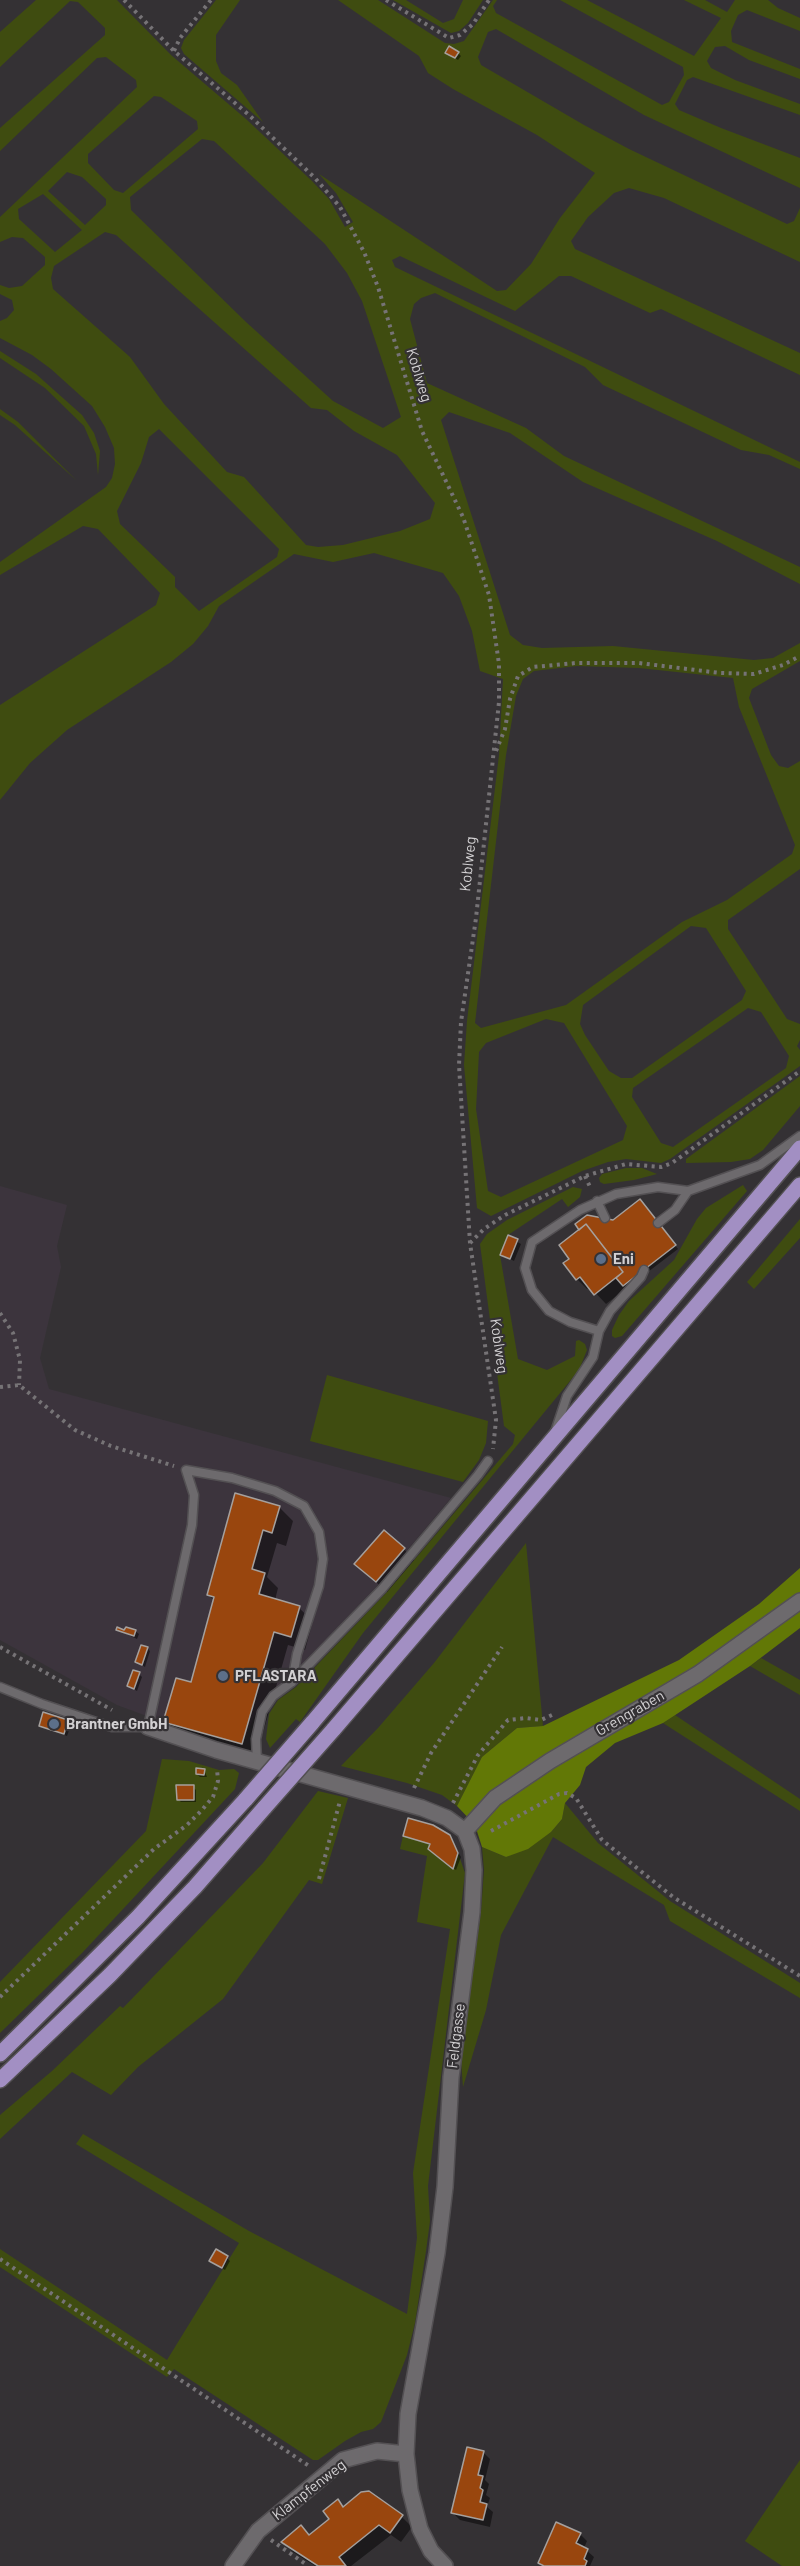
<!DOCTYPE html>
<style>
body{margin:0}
canvas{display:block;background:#343134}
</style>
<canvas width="800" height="2566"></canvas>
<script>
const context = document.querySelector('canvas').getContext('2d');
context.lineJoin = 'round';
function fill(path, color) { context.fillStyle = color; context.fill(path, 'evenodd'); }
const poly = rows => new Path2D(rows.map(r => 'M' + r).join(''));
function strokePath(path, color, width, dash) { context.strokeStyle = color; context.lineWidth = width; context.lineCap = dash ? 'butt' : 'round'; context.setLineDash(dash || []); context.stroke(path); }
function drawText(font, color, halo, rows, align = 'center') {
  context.font = font + ' Barlow,sans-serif'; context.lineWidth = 4.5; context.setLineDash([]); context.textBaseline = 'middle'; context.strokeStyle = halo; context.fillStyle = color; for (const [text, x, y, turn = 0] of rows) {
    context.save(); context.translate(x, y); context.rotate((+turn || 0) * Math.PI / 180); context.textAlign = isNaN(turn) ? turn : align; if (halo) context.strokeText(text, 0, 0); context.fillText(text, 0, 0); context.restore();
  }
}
const built = poly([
 [0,1186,67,1205,57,1246,61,1267,40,1358,49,1389,451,1498,377,1586,289,1678,269,1692,257,1711,242,1744,163,1722,117,1705,0,1640]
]);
const green = poly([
 [36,0,117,0,171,55,246,119,312,181,329,199,345,227,353,222,336,193,319,174,497,291,506,290,531,264,560,218,595,173,537,135,453,89,428,73,419,56,338,0,378,0,445,43,454,44,464,41,493,0,497,0,493,6,496,13,662,105,669,102,684,75,683,67,560,0,587,0,694,56,721,18,684,0,705,0,727,12,735,0,768,0,778,8,800,18,800,31,747,10,738,15,731,31,732,42,800,69,800,79,749,60,725,46,715,47,707,61,711,68,735,80,800,104,800,115,693,77,687,80,675,104,679,110,721,128,800,158,800,188,644,115,496,29,488,32,478,57,481,65,584,125,629,149,787,224,794,221,800,208,800,262,664,198,629,188,614,193,588,217,571,241,575,249,800,353,800,375,661,309,650,313,571,276,559,276,515,311,400,256,392,260,395,267,800,462,800,469,769,455,741,450,603,385,585,367,435,293,421,298,414,304,410,319,427,383,526,428,564,456,800,567,800,584,717,541,583,482,510,433,449,412,441,420,510,635,523,645,542,648,613,646,754,660,773,658,800,643,800,661,752,689,749,698,771,755,779,766,788,768,800,761,800,869,728,920,728,929,787,1019,800,1024,800,1040,797,1046,800,1050,800,1066,670,1159,661,1163,626,1159,608,1162,582,1171,491,1216,477,1208,464,1065,467,1021,499,755,503,679,480,671,472,631,459,596,443,573,374,553,333,562,294,554,219,606,208,626,193,644,171,662,67,730,30,763,0,800,0,705,156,605,160,593,98,529,83,526,0,575,0,562,106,487,112,478,115,464,114,448,105,427,92,406,51,369,32,355,0,338,0,321,7,318,14,310,12,300,0,294,0,285,9,288,22,286,45,265,45,257,23,238,12,237,0,242,0,217,137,87,136,80,106,57,97,58,0,151,0,128,105,35,105,28,78,2,70,1,0,67,0,32],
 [154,96,161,97,197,121,198,129,123,193,114,190,88,163,88,154],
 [202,139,214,141,325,244,347,273,362,301,401,417,383,428,333,401,246,322,131,210,130,197],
 [67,172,82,177,106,199,106,205,85,225,48,191],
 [43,194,82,230,55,252,19,219,18,209],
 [105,232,116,235,311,408,327,410,354,431,397,455,435,503,430,519,400,531,343,545,318,547,306,545,244,477,227,472,164,404,130,357,53,289,51,278,54,266],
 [159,429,279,549,277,557,199,611,175,587,175,577,120,524,117,511,141,463,149,437],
 [577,666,639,668,733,678,739,707,795,845,792,854,727,900,682,922,566,1005,481,1028,475,1023,506,755,516,696,523,679,534,671],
 [691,926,706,928,746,991,742,1000,632,1078,621,1078,609,1071,585,1035,580,1024,583,1005],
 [748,1008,761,1012,789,1056,786,1068,673,1147,661,1143,632,1097,633,1088],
 [546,1019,564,1023,627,1126,623,1140,501,1197,488,1191,476,1109,479,1052,486,1043],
 [216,0,240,0,216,35,216,61,221,73,237,85,263,122,184,54,181,48,184,40],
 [393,0,406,0,443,23,454,19,463,0,483,0,468,23,459,31,451,33],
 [0,351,36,374,82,415,94,433,100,451,98,475,96,454,84,426,45,388,0,358],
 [0,409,18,422,76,480,15,425,0,415],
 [800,1076,800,1106,763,1150,750,1159,731,1162,686,1163,686,1159],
 [626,1168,642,1168,657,1174,634,1180,604,1184,600,1182,599,1178,602,1174],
 [743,1185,747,1191,622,1336,615,1338,612,1336,612,1330,619,1315,629,1301,674,1260,697,1219,706,1208],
 [573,1187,582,1189,580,1197,568,1207,562,1199,508,1235,500,1255,518,1359,547,1370,575,1356,576,1341,579,1340,585,1344,587,1350,579,1370,363,1633,300,1722,296,1719,270,1748,266,1739,269,1714,278,1700,296,1687,387,1592,513,1444,515,1435,504,1426,480,1244,487,1234,507,1220],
 [800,1219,800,1238,754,1289,747,1282],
 [327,1375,488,1421,486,1443,479,1460,463,1482,310,1441],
 [526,1543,543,1726,517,1728,482,1757,457,1806,442,1795,407,1783,341,1766,378,1728,434,1663],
 [761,1658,800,1680,800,1695,750,1666],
 [675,1715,800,1799,800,1811,663,1723],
 [162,1759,189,1761,219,1770,234,1769,239,1773,235,1789,82,1953,0,2033,0,1982,146,1831],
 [318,1791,348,1798,322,1884,309,1880,223,1999,138,2067,111,2095,72,2072,0,2139,0,2115,52,2071,120,2006,123,2008,263,1863],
 [565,1803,598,1843,670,1901,800,1983,800,1998,670,1921,664,1905,553,1837,501,1935,486,2010,463,2087,461,2060,481,1912,484,1870,482,1847,506,1857,551,1832,562,1819],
 [403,1836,430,1844,429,1849,452,1869,458,1853,465,1873,428,2186,430,2221,426,2251,415,2323,407,2355,381,2422,373,2429,361,2432,345,2441,318,2460,313,2460,174,2369,167,2377,0,2267,0,2249,167,2360,239,2243,76,2144,83,2134,249,2231,407,2314,417,2238,413,2173,450,1929,417,1922,427,1856,400,1849],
 [800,2460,800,2566,782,2566,745,2541]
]);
const forest = poly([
 [800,1568,800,1628,750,1666,663,1723,615,1743,586,1767,580,1785,565,1803,562,1819,551,1832,528,1849,506,1857,482,1847,475,1825,457,1806,482,1757,517,1728,543,1726,679,1660,759,1604]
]);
const shadow = poly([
 [458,53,461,56,458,60,450,55],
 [643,1204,678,1249,606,1304,590,1287,587,1289,577,1279,613,1221],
 [509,1237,521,1244,514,1261,502,1255],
 [279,1507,293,1521,286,1546,277,1543,267,1577,278,1588,275,1600,299,1608,313,1621,305,1650,288,1645,256,1757,179,1735,165,1721,192,1683,215,1601,208,1595],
 [404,1549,414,1560,387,1592,356,1564],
 [118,1630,135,1631,139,1634,137,1639],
 [147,1648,150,1651,145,1667,137,1662],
 [139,1674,142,1677,137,1691,129,1686],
 [44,1713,71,1725,67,1736,40,1725],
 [204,1770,207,1777,200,1777,197,1774],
 [193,1787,196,1790,196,1802,181,1802,178,1799],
 [405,1835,449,1836,461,1857,456,1870,433,1852,431,1845],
 [227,2258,230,2261,225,2270,211,2261],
 [483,2452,490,2459,485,2480,489,2484,486,2495,490,2498,487,2507,493,2512,490,2527,460,2520,453,2513],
 [344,2508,402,2517,412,2527,401,2542,391,2535,351,2566,315,2566,293,2552,283,2542,301,2527,310,2536],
 [580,2534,587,2541,584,2548,594,2557,590,2566,543,2566,539,2563]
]);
const building = poly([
 [449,46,459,52,455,58,445,53,449,46],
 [640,1199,676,1245,623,1286,616,1278,623,1272,586,1224,579,1230,575,1224,587,1215,613,1220,640,1199],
 [586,1224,623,1272,594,1295,580,1277,576,1280,563,1263,569,1259,559,1245,586,1224],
 [508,1235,518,1239,510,1259,500,1255,508,1235],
 [235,1493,280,1506,272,1533,263,1530,252,1569,265,1573,259,1594,300,1606,291,1637,274,1632,242,1744,163,1722,176,1678,191,1682,214,1597,207,1595,235,1493],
 [384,1530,405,1548,376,1582,354,1564,384,1530],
 [117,1627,124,1630,126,1627,136,1630,134,1636,116,1630,117,1627],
 [141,1645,148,1647,142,1665,135,1662,141,1645],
 [133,1670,140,1672,134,1689,127,1686,133,1670],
 [43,1712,68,1720,64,1734,39,1726,43,1712],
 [196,1768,205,1769,204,1775,196,1774,196,1768],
 [176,1785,194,1785,194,1800,177,1800,176,1785],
 [408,1818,433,1825,450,1835,458,1853,453,1869,428,1849,430,1844,403,1836,408,1818],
 [216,2249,228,2256,222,2268,209,2261,216,2249],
 [467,2447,484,2451,478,2475,483,2476,480,2488,483,2490,480,2502,487,2504,483,2520,451,2513,467,2447],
 [369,2491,403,2515,390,2533,379,2525,339,2557,346,2566,318,2566,281,2542,301,2525,309,2535,329,2519,323,2511,338,2499,343,2507,361,2492,369,2491],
 [556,2522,581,2533,576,2543,588,2549,584,2559,587,2561,585,2566,544,2566,538,2563,556,2522]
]);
const path = poly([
 [124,0,174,51,249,115,315,178,340,207,364,252,378,287,422,431,463,517,489,595,499,664,499,702,476,918,461,1022,459,1065,470,1243,496,1420,493,1449],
 [386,0,449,38,460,35,473,24,489,0],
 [174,51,180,38,211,0],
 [496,751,505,729,510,699,518,676,533,667,576,663,639,663,720,673,754,674,783,665,800,656],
 [585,1176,591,1189],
 [470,1243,484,1229,505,1215,585,1176,626,1164,661,1167,672,1163,800,1071],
 [0,1313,13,1333,20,1360,19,1385],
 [0,1387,19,1385,75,1430,111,1446,174,1466],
 [0,1647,112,1710],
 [414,1788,431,1753,502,1647],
 [453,1803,478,1755,508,1720,526,1718,541,1720,554,1714],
 [491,1831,559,1794,567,1793,576,1798,602,1840,673,1897,800,1976],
 [319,1879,340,1801],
 [0,1997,154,1849,187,1825,201,1811,213,1797,218,1781,217,1769],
 [0,2259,309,2466],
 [271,2540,307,2565]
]);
const lane = poly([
 [597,1201,605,1218],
 [658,1223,675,1210,688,1191,760,1165,800,1136],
 [599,1331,570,1322,549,1311,532,1290,525,1268,532,1242,580,1210,616,1194,658,1187,688,1191],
 [555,1432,567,1396,593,1357,599,1331,610,1311,641,1277,644,1270],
 [0,1687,42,1704,96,1722,112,1727,148,1727,192,1525,194,1495,186,1470,232,1478,275,1491,304,1506,319,1532,323,1559,319,1586,297,1654,292,1682],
 [257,1761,256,1739,262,1712,273,1696,292,1682,382,1589,478,1475,488,1461]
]);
const street = poly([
 [148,1727,216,1750,422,1808,447,1818,465,1831,472,1849,474,1870,472,1912,451,2077,445,2187,437,2253,408,2414,406,2454,410,2490,420,2529,431,2551,445,2566],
 [465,1831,495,1798,550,1761,698,1674,800,1601],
 [233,2566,258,2531,343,2460,377,2451,406,2454]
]);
const primary = poly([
 [312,1723,800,1148],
 [333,1730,800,1185],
 [0,2054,138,1917,246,1799],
 [0,2080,110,1975,195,1887,265,1807]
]);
const primaryBridge = poly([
 [246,1799,312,1723],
 [265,1807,333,1730]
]);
const markers = [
 [601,1259,6,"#5c6f8a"],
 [223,1676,6,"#5c6f8a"],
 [54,1724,6,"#5c6f8a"]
];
const streetNames = [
 ["Koblweg",419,375,73],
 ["Koblweg",468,864,-84],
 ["Koblweg",499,1346,82],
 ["Grengraben",630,1713,-30],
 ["Feldgasse",456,2036,-83],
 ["Klampfenweg",309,2490,-38]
];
const poiNames = [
 ["Eni",613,1259],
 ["PFLASTARA",235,1676],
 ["Brantner GmbH",66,1724]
];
fill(built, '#3c343d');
fill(green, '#3f4c10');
fill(forest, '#627806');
fill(shadow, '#0007');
fill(building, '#99460e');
strokePath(building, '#a5a09d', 1.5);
strokePath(lane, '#535053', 11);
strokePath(street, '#535053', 18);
strokePath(primary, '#535053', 18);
strokePath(path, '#767376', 4, [3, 4.5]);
strokePath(lane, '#6d6a6d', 8);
strokePath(street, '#6d6a6d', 15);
strokePath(primary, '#a28fc3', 15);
strokePath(primaryBridge, '#535053', 18, []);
strokePath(primaryBridge, '#a28fc3', 15);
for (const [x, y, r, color] of markers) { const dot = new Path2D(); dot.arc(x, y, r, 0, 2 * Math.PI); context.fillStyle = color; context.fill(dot); strokePath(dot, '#343134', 2); }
drawText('15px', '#d2d0d2', '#343134', streetNames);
drawText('bold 15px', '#d2d0d2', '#343134', poiNames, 'left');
</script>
